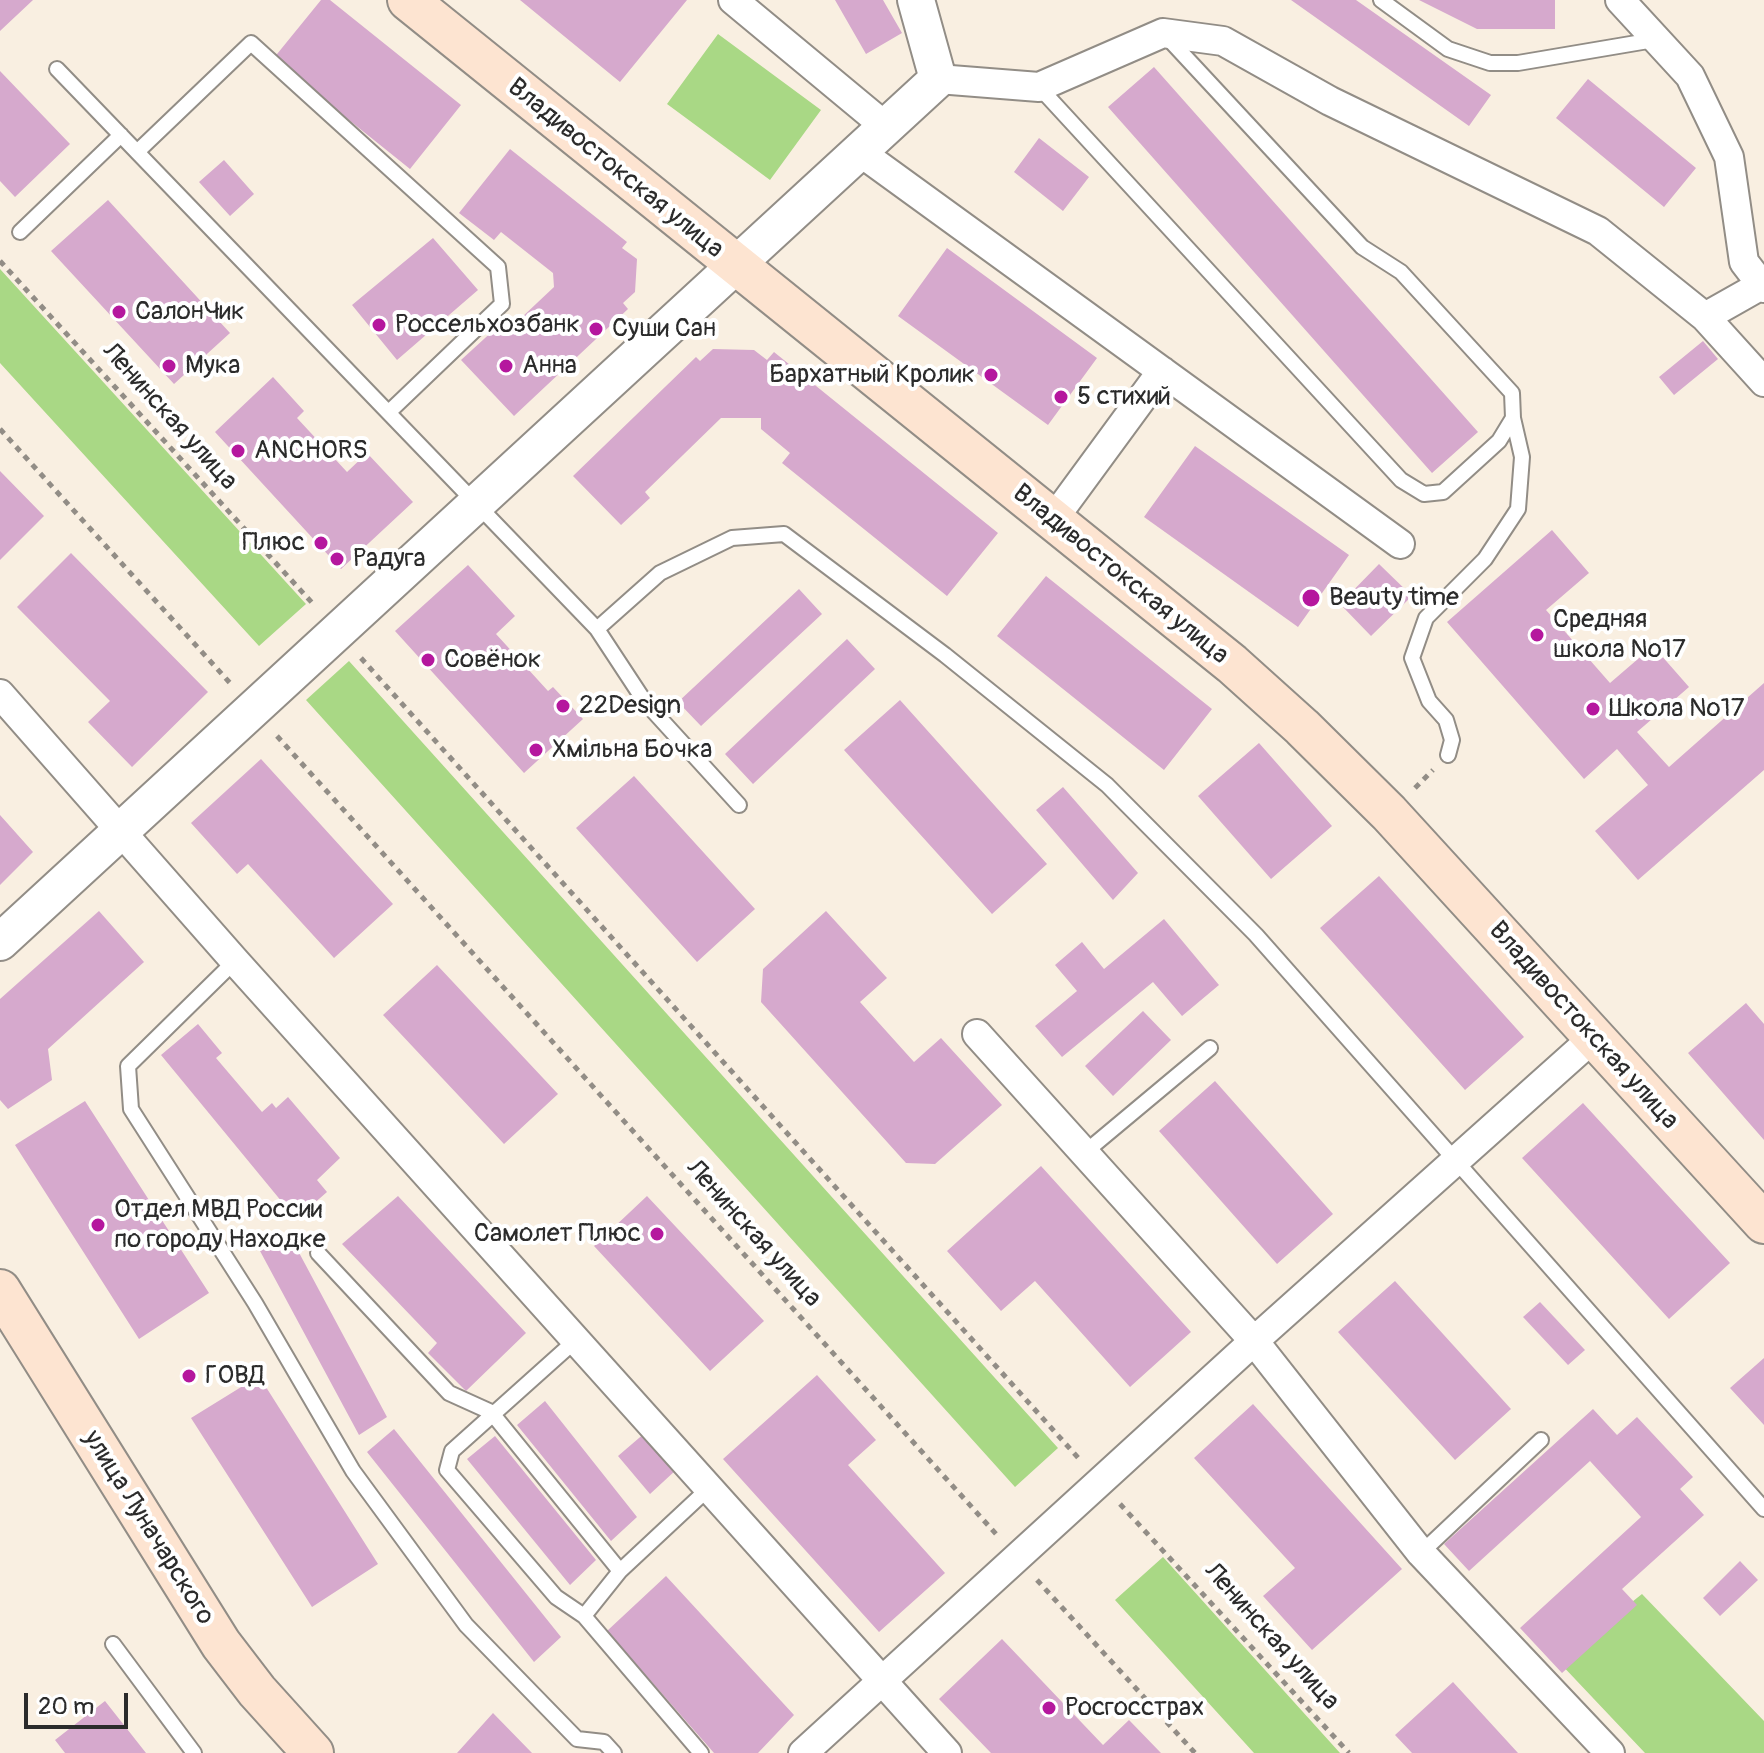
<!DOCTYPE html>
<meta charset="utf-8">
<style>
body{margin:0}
#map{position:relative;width:1764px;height:1753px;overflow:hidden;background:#f9efe1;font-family:Pangolin,sans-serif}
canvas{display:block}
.scale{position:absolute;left:24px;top:1693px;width:104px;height:36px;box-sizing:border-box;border:4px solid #2b2b2b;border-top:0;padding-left:10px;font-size:24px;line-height:28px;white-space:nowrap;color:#2b2b2b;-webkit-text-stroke:6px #fff;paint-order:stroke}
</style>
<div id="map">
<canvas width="1764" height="1753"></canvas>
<div class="scale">20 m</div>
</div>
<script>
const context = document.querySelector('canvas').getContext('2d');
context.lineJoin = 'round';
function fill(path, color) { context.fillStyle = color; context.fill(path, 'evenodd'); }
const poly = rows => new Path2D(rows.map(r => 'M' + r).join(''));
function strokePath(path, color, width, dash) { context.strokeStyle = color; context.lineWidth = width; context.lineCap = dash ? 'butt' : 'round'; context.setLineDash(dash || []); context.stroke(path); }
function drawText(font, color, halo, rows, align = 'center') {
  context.font = font + ' Pangolin,sans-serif'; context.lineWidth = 8; context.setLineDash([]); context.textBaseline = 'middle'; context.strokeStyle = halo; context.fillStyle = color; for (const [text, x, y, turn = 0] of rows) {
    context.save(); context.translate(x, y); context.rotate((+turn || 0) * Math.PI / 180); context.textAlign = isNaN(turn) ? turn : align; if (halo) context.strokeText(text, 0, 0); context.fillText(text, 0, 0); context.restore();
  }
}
const green = poly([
 [718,34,821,110,770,180,667,104],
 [0,269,306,604,259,646,0,363],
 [349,661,1058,1448,1015,1487,306,700],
 [1163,1557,1340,1753,1254,1753,1115,1600],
 [1642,1594,1764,1721,1764,1753,1645,1753,1558,1661]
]);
const building = poly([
 [0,0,33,0,0,31],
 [321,0,330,0,461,105,410,169,273,59],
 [520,0,687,0,620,82],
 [835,0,883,0,902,33,866,54],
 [1291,0,1356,0,1491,95,1469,126],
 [1419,0,1555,0,1555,29,1477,29],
 [1154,67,1478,432,1432,473,1108,107],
 [0,71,70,144,15,197,0,181],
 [1588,79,1696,168,1664,207,1556,118],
 [1039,138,1089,177,1063,211,1014,172],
 [510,149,627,242,622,248,637,259,635,292,623,303,628,309,514,416,461,360,496,328,503,335,554,287,553,273,501,232,494,240,459,213],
 [224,160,254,194,230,216,199,182],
 [108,200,230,333,174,384,51,251],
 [433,238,478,290,397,360,352,305],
 [947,248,1097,358,1048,425,898,316],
 [1703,341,1718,359,1674,395,1659,377],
 [713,349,754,350,767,360,774,352,998,533,947,596,782,463,790,453,761,429,761,418,721,418,645,492,650,498,621,525,573,476,696,357,700,361],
 [273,377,304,411,297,418,347,472,367,453,413,502,341,569,215,432],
 [1195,446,1349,555,1298,627,1144,517],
 [0,471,44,516,0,560],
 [1552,530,1589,573,1546,610,1610,683,1653,646,1689,687,1637,732,1669,767,1764,683,1764,770,1638,880,1595,831,1648,785,1617,749,1584,779,1447,622],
 [71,553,208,692,132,767,88,722,110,701,17,607],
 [1379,564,1412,596,1371,636,1340,604],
 [468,565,515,616,496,634,548,691,553,687,583,719,524,773,395,631],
 [1046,576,1212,709,1164,770,997,636],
 [799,589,822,614,701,726,678,702],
 [847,639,875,669,753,784,725,754],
 [900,700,1047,864,992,914,844,750],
 [1259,743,1332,826,1271,879,1198,796],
 [261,759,393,904,334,958,248,864,237,874,191,823],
 [634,776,755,909,697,962,576,828],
 [1063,787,1138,873,1113,900,1036,810],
 [0,815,33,852,0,885],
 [1379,876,1524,1037,1465,1090,1320,928],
 [99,911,144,962,48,1049,52,1080,8,1109,0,1100,0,999],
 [826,911,887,978,860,1002,914,1062,941,1038,1002,1105,935,1164,906,1163,761,1002,763,969],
 [1164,919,1219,985,1182,1016,1153,982,1062,1057,1035,1026,1077,991,1055,965,1082,942,1104,969],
 [437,965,558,1094,504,1144,383,1015],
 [1746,1003,1764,1024,1764,1140,1688,1053],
 [1143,1011,1171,1040,1113,1096,1085,1066],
 [198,1024,222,1053,216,1058,262,1112,272,1103,276,1108,288,1097,340,1158,317,1180,327,1192,296,1219,161,1055],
 [1215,1081,1333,1214,1277,1264,1159,1131],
 [85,1101,209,1293,139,1339,15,1145],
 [1583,1103,1730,1263,1669,1319,1522,1158],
 [1041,1166,1191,1332,1130,1387,1035,1281,1001,1311,947,1251],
 [398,1196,526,1333,466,1391,428,1353,437,1343,342,1244],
 [647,1196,764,1321,710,1371,594,1246],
 [289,1234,387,1417,359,1435,260,1251],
 [1395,1281,1511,1409,1455,1460,1338,1332],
 [1540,1302,1585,1350,1568,1365,1523,1317],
 [1764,1358,1764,1425,1730,1388],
 [817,1375,876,1440,848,1465,945,1573,879,1632,723,1459],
 [259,1376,378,1564,312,1607,191,1418],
 [545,1401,637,1517,611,1541,517,1425],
 [1253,1404,1402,1569,1312,1650,1263,1596,1295,1568,1194,1458],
 [1593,1409,1617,1435,1637,1417,1693,1477,1680,1489,1704,1515,1622,1589,1637,1605,1562,1673,1520,1628,1641,1517,1590,1461,1469,1571,1444,1544],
 [394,1429,561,1637,534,1662,367,1452],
 [646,1432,676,1470,650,1494,618,1456],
 [495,1436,596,1560,570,1585,467,1459],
 [1740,1561,1758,1580,1720,1616,1703,1598],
 [666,1576,794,1715,758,1753,714,1753,607,1631],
 [1002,1639,1103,1745,1129,1720,1161,1753,991,1753,939,1699],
 [1453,1682,1518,1753,1412,1753,1395,1735],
 [105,1701,146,1753,65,1753,55,1740],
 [493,1713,532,1753,457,1753]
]);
const path = poly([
 [0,261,315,606],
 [0,429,230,683],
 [361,658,1081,1461],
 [277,736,996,1534],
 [1415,788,1433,770],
 [1120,1504,1349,1753],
 [1037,1580,1195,1753]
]);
const service = poly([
 [1381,0,1448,49,1490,63,1518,63,1654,40],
 [57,69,597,629,660,573,732,538,784,534,945,655,1107,785,1256,935,1764,1509],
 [1039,87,1401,480,1424,494,1443,492,1499,441,1513,418,1512,393,1401,272,1362,247,1166,36],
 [137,152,251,43,498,267,502,304,389,412],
 [20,232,121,135],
 [597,629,645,702,739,805],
 [1448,755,1452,740,1446,720,1429,701,1412,658,1426,618,1485,559,1518,509,1522,457,1513,418],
 [235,961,128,1066,131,1109,255,1303,353,1471,466,1625,577,1739,604,1742,614,1753],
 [1083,1154,1210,1048],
 [318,1253,449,1393,491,1412,620,1571],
 [576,1340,452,1451,447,1470,556,1597,584,1616,701,1753],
 [1421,1553,1541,1440],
 [584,1616,620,1571,709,1488],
 [113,1644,194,1753]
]);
const minor = poly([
 [733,0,886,127],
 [1620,0,1690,76,1729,157,1744,262,1764,288],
 [938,79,1039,87,1163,33,1223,41,1330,101,1598,231,1705,317,1764,382],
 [860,152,1400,544],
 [1705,317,1760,286],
 [1052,521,1162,371],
 [0,694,235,961,947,1753],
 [977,1034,1254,1341,1421,1553,1610,1753],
 [803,1753,1254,1341,1593,1038]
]);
const tertiary = poly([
 [0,942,938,79,916,0]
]);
const secondary = poly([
 [408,0,1232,664,1302,727,1389,813,1764,1223],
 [0,1290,221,1644,257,1691,313,1753]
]);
const markers = [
 [119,312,8,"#b5179e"],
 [379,325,8,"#b5179e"],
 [596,329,8,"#b5179e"],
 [169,366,8,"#b5179e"],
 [506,366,8,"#b5179e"],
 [991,375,8,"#b5179e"],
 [1061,397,8,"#b5179e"],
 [238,451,8,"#b5179e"],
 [321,543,8,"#b5179e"],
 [337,559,8,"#b5179e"],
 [1311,598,10,"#b5179e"],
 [1537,635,8,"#b5179e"],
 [428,660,8,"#b5179e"],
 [563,706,8,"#b5179e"],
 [1593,709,8,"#b5179e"],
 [536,750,8,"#b5179e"],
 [98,1225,8,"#b5179e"],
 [657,1234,8,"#b5179e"],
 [189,1376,8,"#b5179e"],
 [1049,1708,8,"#b5179e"]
];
const streetNames = [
 ["Владивостокская улица",615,169,39],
 ["Ленинская улица",169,417,48],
 ["Владивостокская улица",1120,575,39],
 ["Владивостокская улица",1583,1026,48],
 ["Ленинская улица",753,1234,48],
 ["улица Луначарского",148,1528,58],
 ["Ленинская улица",1271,1637,48]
];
const poiNames = [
 ["СалонЧик",135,312],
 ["Россельхозбанк",395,325],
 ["Суши Сан",612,329],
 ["Мука",185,366],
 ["Анна",522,366],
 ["Бархатный Кролик",975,375,"right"],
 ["5 стихий",1077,397],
 ["ANCHORS",254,451],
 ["Плюс",305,543,"right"],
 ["Радуга",353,559],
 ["Beauty time",1329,598],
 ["Средняя",1553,620],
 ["школа №17",1553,650],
 ["Совёнок",444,660],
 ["22Design",579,706],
 ["Школа №17",1609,709],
 ["Хмільна Бочка",552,750],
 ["Отдел МВД России",114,1210],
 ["по городу Находке",114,1240],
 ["Самолет Плюс",641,1234,"right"],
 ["ГОВД",205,1376],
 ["Росгосстрах",1065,1708]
];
fill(green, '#a9d885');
fill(building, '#d6a9cd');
strokePath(service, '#928d86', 18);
strokePath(minor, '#928d86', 32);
strokePath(tertiary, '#928d86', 40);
strokePath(secondary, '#928d86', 44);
strokePath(path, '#928d86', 5, [6, 6]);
strokePath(service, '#fff', 14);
strokePath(minor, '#fff', 28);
strokePath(tertiary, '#fff', 36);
strokePath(secondary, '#fde4d1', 40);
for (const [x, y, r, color] of markers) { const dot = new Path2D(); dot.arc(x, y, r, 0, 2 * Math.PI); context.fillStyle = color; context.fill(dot); strokePath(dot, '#fff', 3); }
drawText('26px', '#2b2b2b', '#fff', streetNames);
drawText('26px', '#2b2b2b', '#fff', poiNames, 'left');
</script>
